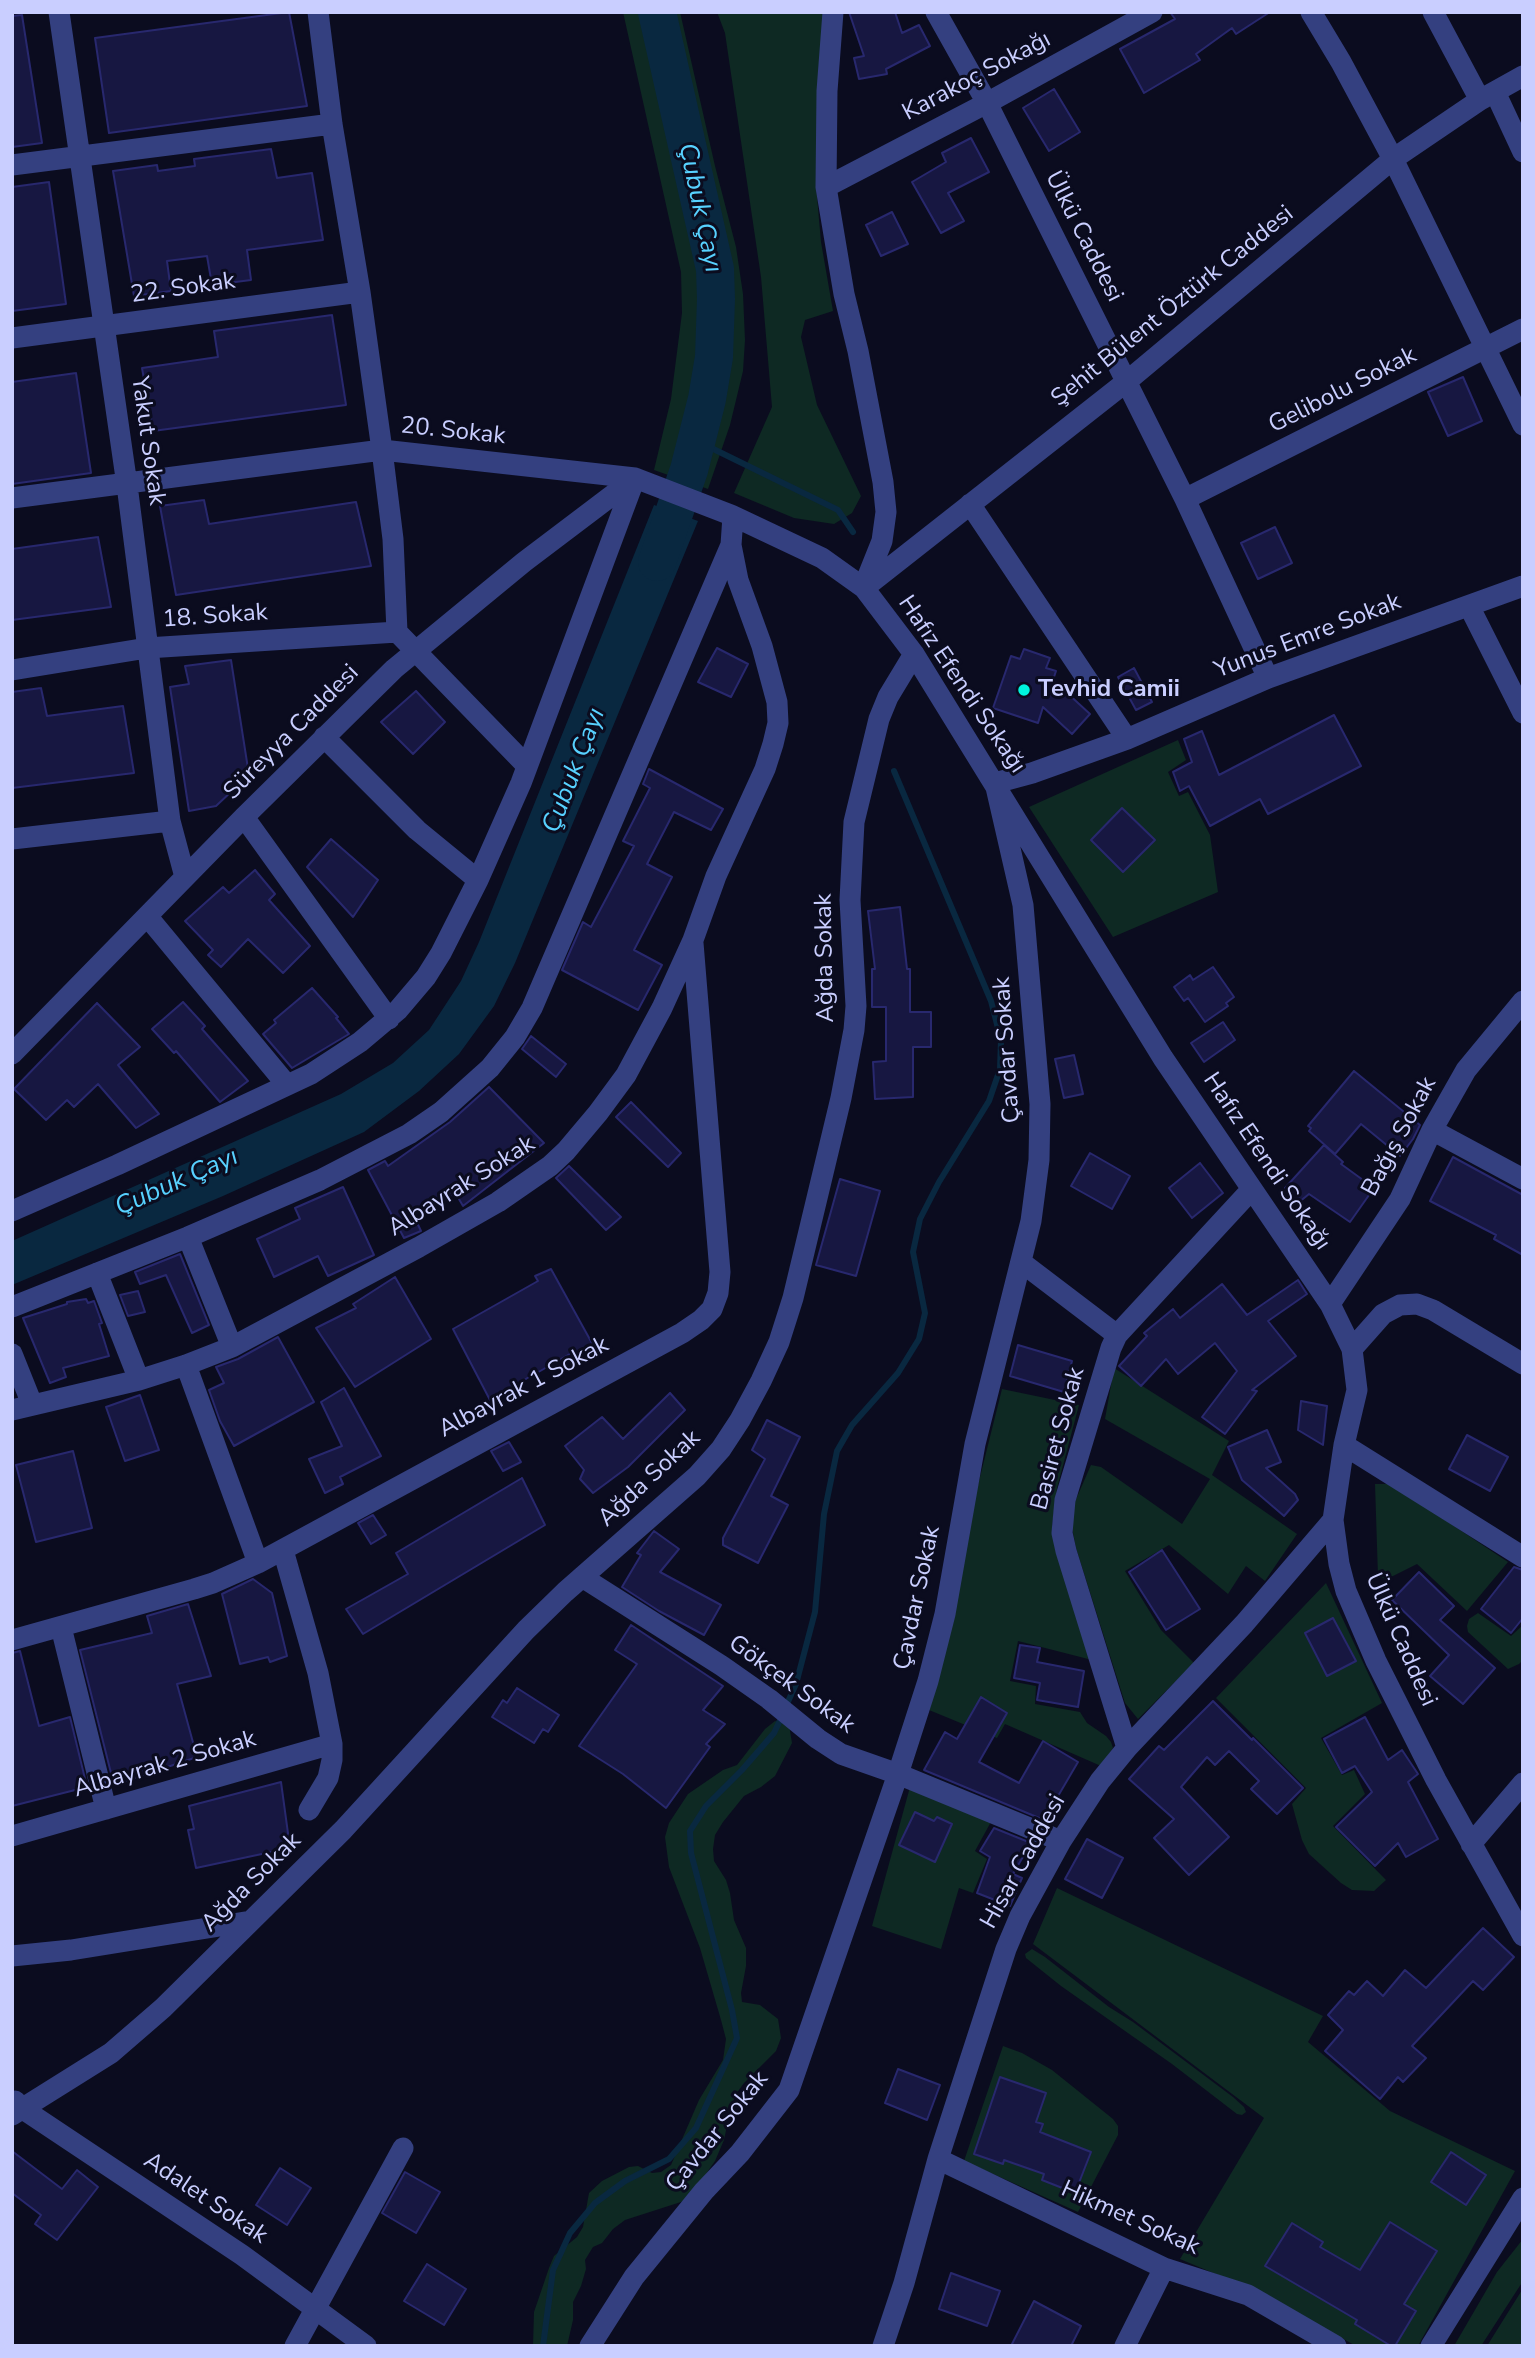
<!DOCTYPE html>
<meta charset="utf-8">
<style>
body{margin:0}
#map{position:relative;width:1535px;height:2358px;overflow:hidden;background:#0b0c1f;font-family:"Nunito Sans",sans-serif}
canvas{display:block}
.frame{position:absolute;inset:0;border:14px solid #c9ceff;pointer-events:none}
</style>
<div id="map">
<canvas width="1535" height="2358"></canvas>
<div class="frame"></div>
</div>
<script>
const context = document.querySelector('canvas').getContext('2d');
context.lineJoin = 'round';
function fill(path, color) { context.fillStyle = color; context.fill(path, 'evenodd'); }
const poly = rows => new Path2D(rows.map(r => 'M' + r).join(''));
function strokePath(path, color, width, dash) { context.strokeStyle = color; context.lineWidth = width; context.lineCap = dash ? 'butt' : 'round'; context.setLineDash(dash || []); context.stroke(path); }
function drawText(font, color, halo, rows, align = 'center') {
  context.font = font + ' "Nunito Sans",sans-serif'; context.lineWidth = 6; context.setLineDash([]); context.textBaseline = 'middle'; context.strokeStyle = halo; context.fillStyle = color; for (const [text, x, y, turn = 0] of rows) {
    context.save(); context.translate(x, y); context.rotate((+turn || 0) * Math.PI / 180); context.textAlign = isNaN(turn) ? turn : align; if (halo) context.strokeText(text, 0, 0); context.fillText(text, 0, 0); context.restore();
  }
}
const green = poly([
 [623,12,680,12,715,166,736,247,743,294,745,340,743,371,730,425,708,489,654,470,671,399,682,313,681,272],
 [717,12,826,12,816,185,821,242,833,311,805,320,801,337,817,405,861,496,852,513,834,524,794,518,734,493,772,407,761,277,725,33],
 [1178,740,1186,760,1168,772,1179,796,1188,792,1210,835,1218,892,1113,937,1029,807],
 [1114,1368,1229,1441,1212,1475,1297,1534,1265,1581,1246,1566,1228,1594,1169,1545,1125,1571,1161,1630,1194,1663,1138,1719,1125,1703,1076,1548,1071,1523,1073,1506,1091,1465,1101,1467,1182,1524,1210,1479,1105,1419],
 [1002,1389,1079,1405,1057,1488,1052,1527,1055,1548,1092,1660,1018,1641,1010,1681,1036,1686,1035,1704,1080,1712,1087,1723,1106,1736,1111,1742,1113,1748,1101,1766,1005,1724,997,1738,929,1710,976,1493],
 [1375,1484,1391,1484,1508,1562,1467,1611,1417,1564,1387,1579,1378,1577],
 [1326,1583,1382,1703,1321,1738,1342,1775,1354,1770,1365,1794,1333,1826,1386,1880,1374,1891,1352,1890,1341,1883,1309,1854,1302,1840,1292,1804,1306,1788,1216,1698],
 [1478,1613,1511,1636,1523,1625,1523,1660,1519,1664,1508,1669,1468,1632,1467,1626,1469,1619],
 [775,1721,789,1725,792,1743,775,1776,761,1787,744,1796,723,1822,715,1835,713,1849,714,1861,726,1880,730,1893,734,1920,746,1948,746,1966,741,1993,742,2002,760,2005,778,2019,781,2038,776,2051,744,2083,736,2094,730,2111,724,2140,715,2161,692,2194,684,2201,625,2220,613,2229,602,2243,593,2247,585,2260,586,2269,581,2286,573,2302,573,2320,567,2346,533,2346,534,2312,549,2268,554,2256,577,2237,583,2227,589,2193,602,2181,629,2167,638,2166,652,2173,661,2172,671,2165,699,2100,723,2060,726,2039,721,2020,700,1948,669,1867,665,1837,669,1823,688,1794,723,1770,737,1765,765,1729],
 [910,1787,992,1820,975,1851,987,1859,973,1893,959,1888,941,1949,872,1926],
 [1057,1888,1323,2016,1308,2042,1390,2111,1515,2171,1418,2346,1356,2346,1263,2294,1180,2259,1264,2118,1033,1944],
 [1032,1949,1045,1957,1109,2007,1133,2022,1233,2097,1244,2107,1246,2112,1242,2115,1237,2114,1172,2064,1061,1986,1026,1958,1025,1954],
 [1003,2046,1022,2053,1052,2070,1113,2119,1118,2126,1118,2135,1078,2212,964,2161],
 [1523,2239,1523,2281,1481,2346,1454,2346,1497,2272],
 [1522,2290,1523,2346,1487,2346]
]);
const water = poly([
 [654,505,698,521,515,963,494,1006,459,1054,419,1091,364,1132,223,1196,12,1285,12,1241,341,1094,393,1063,429,1030,461,981,479,942]
]);
const stream = poly([
 [697,441,838,510,853,532],
 [786,1706,796,1684,815,1612,824,1514,837,1451,852,1425,898,1373,919,1339,925,1313,913,1252,920,1219,939,1182,989,1101,1000,1069,1001,1040,991,1001,894,771],
 [543,2346,553,2270,570,2233,595,2203,625,2181,669,2159,696,2128,737,2038,732,2010,691,1853,690,1831,706,1806,742,1770,774,1733,782,1716]
]);
const river = poly([
 [657,12,715,269,716,299,714,357,707,399,689,470,657,562]
]);
const building = poly([
 [289,12,307,106,109,133,95,38,289,12],
 [849,12,895,12,902,33,919,25,930,46,886,69,887,74,859,79,854,58,864,56,849,12],
 [1170,12,1270,12,1236,34,1232,28,1196,54,1200,60,1144,93,1120,49,1175,19,1170,12],
 [22,15,42,143,12,147,12,16,22,15],
 [1054,89,1080,132,1049,151,1023,108,1054,89],
 [971,138,989,172,948,193,964,221,941,233,912,182,946,162,942,153,971,138],
 [271,149,277,178,312,173,323,240,247,250,251,280,212,285,207,256,167,261,171,291,134,296,113,171,157,165,158,171,195,166,194,159,271,149],
 [49,182,66,304,12,311,12,187,49,182],
 [892,212,908,244,881,256,866,225,892,212],
 [332,315,346,405,153,431,142,368,218,357,214,331,332,315],
 [76,373,91,473,12,484,12,382,76,373],
 [1463,377,1482,421,1448,436,1428,392,1463,377],
 [204,500,209,524,356,502,371,566,176,595,160,506,204,500],
 [1275,527,1292,563,1258,579,1241,543,1275,527],
 [98,537,111,607,12,620,12,549,98,537],
 [717,648,748,664,731,697,698,682,717,648],
 [1024,649,1050,658,1046,668,1056,671,1053,680,1090,714,1072,734,1043,707,1038,723,993,708,1011,656,1020,659,1024,649],
 [231,660,249,775,216,806,189,811,170,687,189,684,185,666,231,660],
 [1134,668,1152,702,1136,710,1118,677,1134,668],
 [41,688,47,716,123,706,134,773,12,788,12,692,41,688],
 [416,691,445,722,413,754,381,722,416,691],
 [1334,715,1361,766,1268,814,1260,799,1210,826,1189,786,1180,791,1173,772,1192,762,1184,739,1202,731,1219,775,1334,715],
 [649,769,723,809,711,830,674,812,647,864,672,877,634,950,662,965,638,1010,562,970,583,922,591,927,634,846,623,841,650,788,643,784,649,769],
 [1122,808,1155,840,1123,872,1091,840,1122,808],
 [331,839,378,880,353,917,307,867,331,839],
 [255,870,275,894,269,900,310,946,283,973,248,939,221,967,208,955,213,950,185,921,223,887,229,893,255,870],
 [900,907,907,969,910,969,910,1012,931,1012,931,1047,913,1047,913,1097,875,1099,873,1062,886,1061,886,1007,872,1007,872,969,875,969,868,911,900,907],
 [1213,967,1234,997,1226,1003,1228,1006,1205,1022,1188,998,1184,1001,1174,987,1190,975,1193,980,1213,967],
 [312,988,338,1017,336,1018,349,1034,292,1068,263,1034,276,1023,274,1020,312,988],
 [183,1002,205,1026,202,1029,248,1081,220,1102,176,1051,174,1053,152,1029,183,1002],
 [97,1003,140,1047,118,1065,159,1114,136,1128,98,1084,74,1107,67,1100,46,1120,14,1089,97,1003],
 [1223,1022,1235,1040,1204,1062,1191,1043,1223,1022],
 [531,1036,566,1064,556,1077,522,1049,531,1036],
 [1074,1055,1083,1094,1064,1098,1055,1059,1074,1055],
 [1354,1071,1420,1125,1413,1139,1400,1156,1361,1124,1335,1154,1309,1131,1311,1128,1308,1126,1354,1071],
 [489,1087,544,1143,463,1206,456,1194,413,1214,421,1231,404,1238,368,1170,385,1161,388,1166,450,1122,489,1087],
 [631,1102,681,1153,668,1167,616,1117,631,1102],
 [1324,1145,1343,1162,1341,1164,1374,1188,1350,1222,1309,1194,1298,1203,1285,1188,1324,1145],
 [1090,1153,1130,1176,1112,1209,1071,1186,1090,1153],
 [1453,1157,1523,1195,1523,1255,1494,1239,1496,1235,1430,1201,1453,1157],
 [1200,1163,1223,1193,1192,1218,1169,1188,1200,1163],
 [569,1166,621,1217,606,1230,556,1178,569,1166],
 [840,1179,880,1191,856,1276,816,1265,840,1179],
 [343,1187,374,1255,328,1276,318,1256,274,1277,257,1239,300,1219,295,1208,343,1187],
 [180,1254,209,1325,192,1333,166,1275,140,1284,135,1272,180,1254],
 [551,1269,593,1345,576,1354,575,1351,535,1374,535,1373,491,1402,453,1329,538,1281,535,1276,551,1269],
 [395,1277,431,1339,355,1387,316,1328,356,1308,353,1304,395,1277],
 [1298,1280,1307,1294,1268,1321,1296,1356,1252,1390,1257,1391,1225,1434,1202,1417,1237,1371,1215,1343,1178,1374,1166,1359,1141,1386,1119,1366,1147,1336,1144,1333,1173,1309,1180,1318,1222,1284,1247,1315,1298,1280],
 [138,1291,145,1312,128,1316,120,1295,138,1291],
 [86,1299,88,1303,94,1301,102,1323,99,1324,109,1356,63,1368,66,1377,50,1383,23,1318,67,1304,67,1302,86,1299],
 [278,1337,314,1402,234,1446,220,1421,209,1390,224,1383,216,1367,238,1359,278,1337],
 [1018,1345,1072,1361,1064,1392,1010,1376,1018,1345],
 [344,1388,381,1456,340,1477,343,1484,325,1493,309,1459,342,1446,321,1402,344,1388],
 [670,1393,685,1410,628,1467,593,1493,580,1479,584,1470,565,1446,602,1417,623,1439,670,1393],
 [140,1395,159,1450,125,1461,106,1407,140,1395],
 [1301,1401,1327,1406,1323,1445,1298,1430,1301,1401],
 [767,1420,800,1437,771,1496,788,1505,758,1563,723,1545,723,1538,765,1459,752,1450,767,1420],
 [1267,1430,1281,1462,1266,1468,1295,1494,1298,1500,1284,1516,1242,1480,1228,1447,1267,1430],
 [1467,1435,1508,1457,1490,1491,1449,1469,1467,1435],
 [509,1442,521,1462,503,1471,491,1451,509,1442],
 [73,1451,92,1528,36,1542,16,1465,73,1451],
 [522,1478,545,1525,363,1634,346,1609,408,1574,396,1553,522,1478],
 [373,1515,386,1535,371,1544,358,1523,373,1515],
 [654,1531,679,1549,660,1572,721,1605,704,1635,659,1611,622,1587,641,1555,637,1553,654,1531],
 [1162,1550,1200,1609,1166,1630,1129,1572,1162,1550],
 [1514,1567,1523,1570,1523,1618,1511,1633,1481,1609,1514,1567],
 [1419,1572,1454,1606,1440,1620,1495,1668,1463,1704,1430,1676,1449,1655,1392,1600,1419,1572],
 [253,1579,272,1593,287,1656,270,1662,268,1657,240,1664,222,1594,253,1579],
 [188,1604,211,1676,177,1684,197,1757,114,1785,80,1650,152,1633,147,1616,188,1604],
 [1333,1618,1356,1661,1327,1676,1305,1633,1333,1618],
 [631,1625,723,1686,703,1710,725,1724,706,1744,710,1747,666,1808,623,1774,579,1746,637,1664,615,1650,631,1625],
 [1020,1645,1040,1648,1037,1662,1084,1671,1078,1707,1037,1700,1040,1683,1014,1678,1020,1645],
 [20,1651,39,1726,70,1717,87,1787,12,1806,12,1653,20,1651],
 [517,1688,559,1715,548,1732,543,1729,534,1743,492,1717,503,1700,507,1703,517,1688],
 [981,1697,1007,1713,979,1762,1019,1783,1043,1741,1078,1762,1044,1820,924,1770,945,1732,957,1739,981,1697],
 [1213,1701,1252,1740,1253,1738,1303,1788,1277,1814,1251,1789,1259,1781,1229,1751,1215,1765,1207,1757,1181,1787,1229,1837,1189,1875,1154,1838,1174,1819,1129,1779,1159,1746,1164,1750,1213,1701],
 [1365,1717,1388,1760,1402,1750,1418,1774,1408,1782,1438,1839,1406,1857,1398,1843,1375,1866,1336,1827,1372,1792,1355,1766,1342,1773,1324,1739,1365,1717],
 [281,1782,290,1848,196,1868,188,1830,194,1829,189,1806,281,1782],
 [915,1812,934,1821,937,1817,952,1824,935,1862,899,1845,915,1812],
 [994,1828,1031,1843,1013,1874,1022,1878,1010,1906,977,1893,990,1857,980,1851,994,1828],
 [1087,1839,1123,1858,1102,1898,1065,1879,1087,1839],
 [1483,1928,1514,1957,1483,1990,1473,1981,1412,2046,1426,2058,1403,2082,1398,2077,1380,2099,1325,2051,1343,2030,1328,2015,1349,1991,1354,1995,1367,1981,1383,1996,1405,1970,1426,1988,1483,1928],
 [898,2069,940,2085,927,2120,885,2103,898,2069],
 [1000,2077,1046,2093,1036,2122,1043,2124,1040,2132,1091,2152,1075,2193,1042,2180,1044,2174,1004,2160,1003,2164,974,2154,1000,2077],
 [12,2151,62,2189,77,2170,98,2187,57,2240,35,2224,41,2215,12,2193,12,2151],
 [1451,2152,1486,2175,1466,2205,1431,2182,1451,2152],
 [280,2168,311,2188,287,2225,256,2205,280,2168],
 [405,2172,440,2192,416,2233,382,2213,405,2172],
 [1390,2222,1437,2251,1404,2304,1416,2311,1395,2346,1391,2346,1355,2324,1357,2320,1265,2266,1292,2223,1323,2242,1320,2247,1360,2270,1390,2222],
 [427,2264,466,2289,444,2325,404,2301,427,2264],
 [951,2273,1000,2291,987,2326,939,2309,951,2273],
 [1034,2301,1081,2326,1071,2346,1011,2346,1034,2301]
]);
const minor = poly([
 [59,12,127,485,170,821,185,877],
 [318,12,332,124,360,292,382,450,393,539,397,632],
 [833,12,827,91,826,187,844,294,858,351,883,482,886,512,882,541,864,586],
 [936,12,987,103,1185,499,1268,678],
 [1311,12,1341,62,1393,159,1523,425],
 [1433,12,1480,100],
 [1495,92,1523,152],
 [12,165,332,124],
 [826,187,987,103,1152,12],
 [12,338,360,292],
 [12,498,382,450,635,478,731,515,822,558,864,588,914,654,1163,1058,1330,1304,1352,1349,1357,1390,1344,1445,1333,1520,1339,1564,1346,1591,1376,1661,1436,1780,1523,1936],
 [1185,499,1523,329],
 [970,504,1127,739],
 [864,588,1126,382,1393,159,1480,100,1523,76],
 [1469,606,1523,713],
 [12,670,147,648,397,632,527,766],
 [324,737,417,830,478,880],
 [244,817,389,1019],
 [12,839,170,821],
 [147,916,287,1085],
 [12,1054,244,817,394,669,524,562,635,478],
 [1432,1130,1523,1179],
 [12,1211,117,1165,311,1074,360,1042,398,1010,426,977,441,953,478,880,521,783,635,478],
 [188,1237,232,1347],
 [1021,1262,1117,1335],
 [97,1273,139,1380],
 [1330,1304,1400,1199,1432,1130,1466,1070,1523,1001],
 [12,1307,188,1237,320,1180,409,1134,441,1112,490,1068,515,1037,532,1008,731,545],
 [1352,1349,1383,1314,1400,1305,1417,1304,1433,1310,1523,1364],
 [12,1354,32,1404],
 [186,1365,258,1563],
 [12,1410,139,1380,186,1365,232,1347,419,1247,498,1202,550,1166,566,1151,598,1113,626,1075,662,1008,693,940,716,876,765,769,773,744,778,723,777,702,762,646,738,580,731,545,733,516],
 [1344,1445,1523,1557],
 [283,1550,318,1673,332,1744,332,1760,328,1778,309,1810],
 [582,1577,722,1666,769,1699,818,1739,841,1754,898,1774,1061,1841],
 [61,1627,106,1809],
 [12,1640,194,1589,213,1583,258,1563,682,1333,701,1320,712,1309,718,1293,720,1272,693,943],
 [1127,1748,1066,1551,1062,1533,1065,1500,1111,1348,1117,1335,1252,1189],
 [12,1836,332,1744],
 [1471,1844,1523,1783],
 [12,1956,71,1950,251,1921],
 [15,2101,23,2109,242,2255,366,2346],
 [12,2115,111,2053,163,2008,343,1830,526,1630,565,1592,697,1476,721,1449,740,1420,761,1381,779,1342,793,1298,841,1098,854,1030,856,1006,850,900,854,822,879,719,888,697,914,654],
 [938,2159,1164,2268,1248,2295,1336,2346],
 [295,2346,403,2148],
 [590,2346,634,2277,704,2191,740,2153,789,2090,898,1774,928,1681,945,1614,975,1444,1031,1221,1039,1160,1040,1104,1023,905,995,783,1032,773,1127,739,1268,678,1523,586],
 [883,2346,904,2283,938,2159,1006,1949,1020,1916,1061,1841,1100,1781,1127,1748,1244,1624,1333,1520],
 [1125,2346,1164,2268],
 [1431,2346,1523,2198]
]);
const markers = [
 [1024,690,7,"#00f4de"]
];
const streetNames = [
 ["Karakoç Sokağı",977,77,-28],
 ["Ülkü Caddesi",1083,237,63],
 ["22. Sokak",183,289,-8],
 ["Şehit Bülent Öztürk Caddesi",1173,307,-39],
 ["Gelibolu Sokak",1343,391,-27],
 ["20. Sokak",453,432,6],
 ["Yakut Sokak",147,441,82],
 ["18. Sokak",215,617,-4],
 ["Yunus Emre Sokak",1308,637,-21],
 ["Hafız Efendi Sokağı",961,685,56],
 ["Süreyya Caddesi",292,733,-45],
 ["Ağda Sokak",826,958,-91],
 ["Çavdar Sokak",1008,1050,-94],
 ["Bağış Sokak",1400,1137,-62],
 ["Hafız Efendi Sokağı",1266,1162,56],
 ["Albayrak Sokak",462,1187,-32],
 ["Albayrak 1 Sokak",524,1388,-28],
 ["Basiret Sokak",1059,1439,-75],
 ["Ağda Sokak",650,1479,-43],
 ["Çavdar Sokak",918,1598,-78],
 ["Ülkü Caddesi",1400,1640,66],
 ["Gökçek Sokak",791,1685,36],
 ["Albayrak 2 Sokak",165,1765,-16],
 ["Hisar Caddesi",1024,1862,-61],
 ["Ağda Sokak",252,1883,-45],
 ["Çavdar Sokak",718,2132,-51],
 ["Adalet Sokak",205,2199,34],
 ["Hikmet Sokak",1130,2219,24]
];
const poiNames = [
 ["Tevhid Camii",1038,690]
];
const waterNames = [
 ["Çubuk Çayı",699,208,78],
 ["Çubuk Çayı",575,771,-69],
 ["Çubuk Çayı",177,1183,-24]
];
fill(green, '#0e2923');
fill(water, '#092840');
strokePath(stream, '#092840', 6);
strokePath(river, '#092840', 38);
fill(building, '#171741');
strokePath(building, '#28286e', 2);
strokePath(minor, '#344080', 21);
for (const [x, y, r, color] of markers) { const dot = new Path2D(); dot.arc(x, y, r, 0, 2 * Math.PI); context.fillStyle = color; context.fill(dot); strokePath(dot, '#0b0c1f', 2.5); }
drawText('24px', '#c9ceff', '#0b0c1f', streetNames);
drawText('bold 24px', '#c9ceff', '#0b0c1f', poiNames, 'left');
drawText('italic 26px', '#57d1ff', '#0b0c1f', waterNames);
</script>
